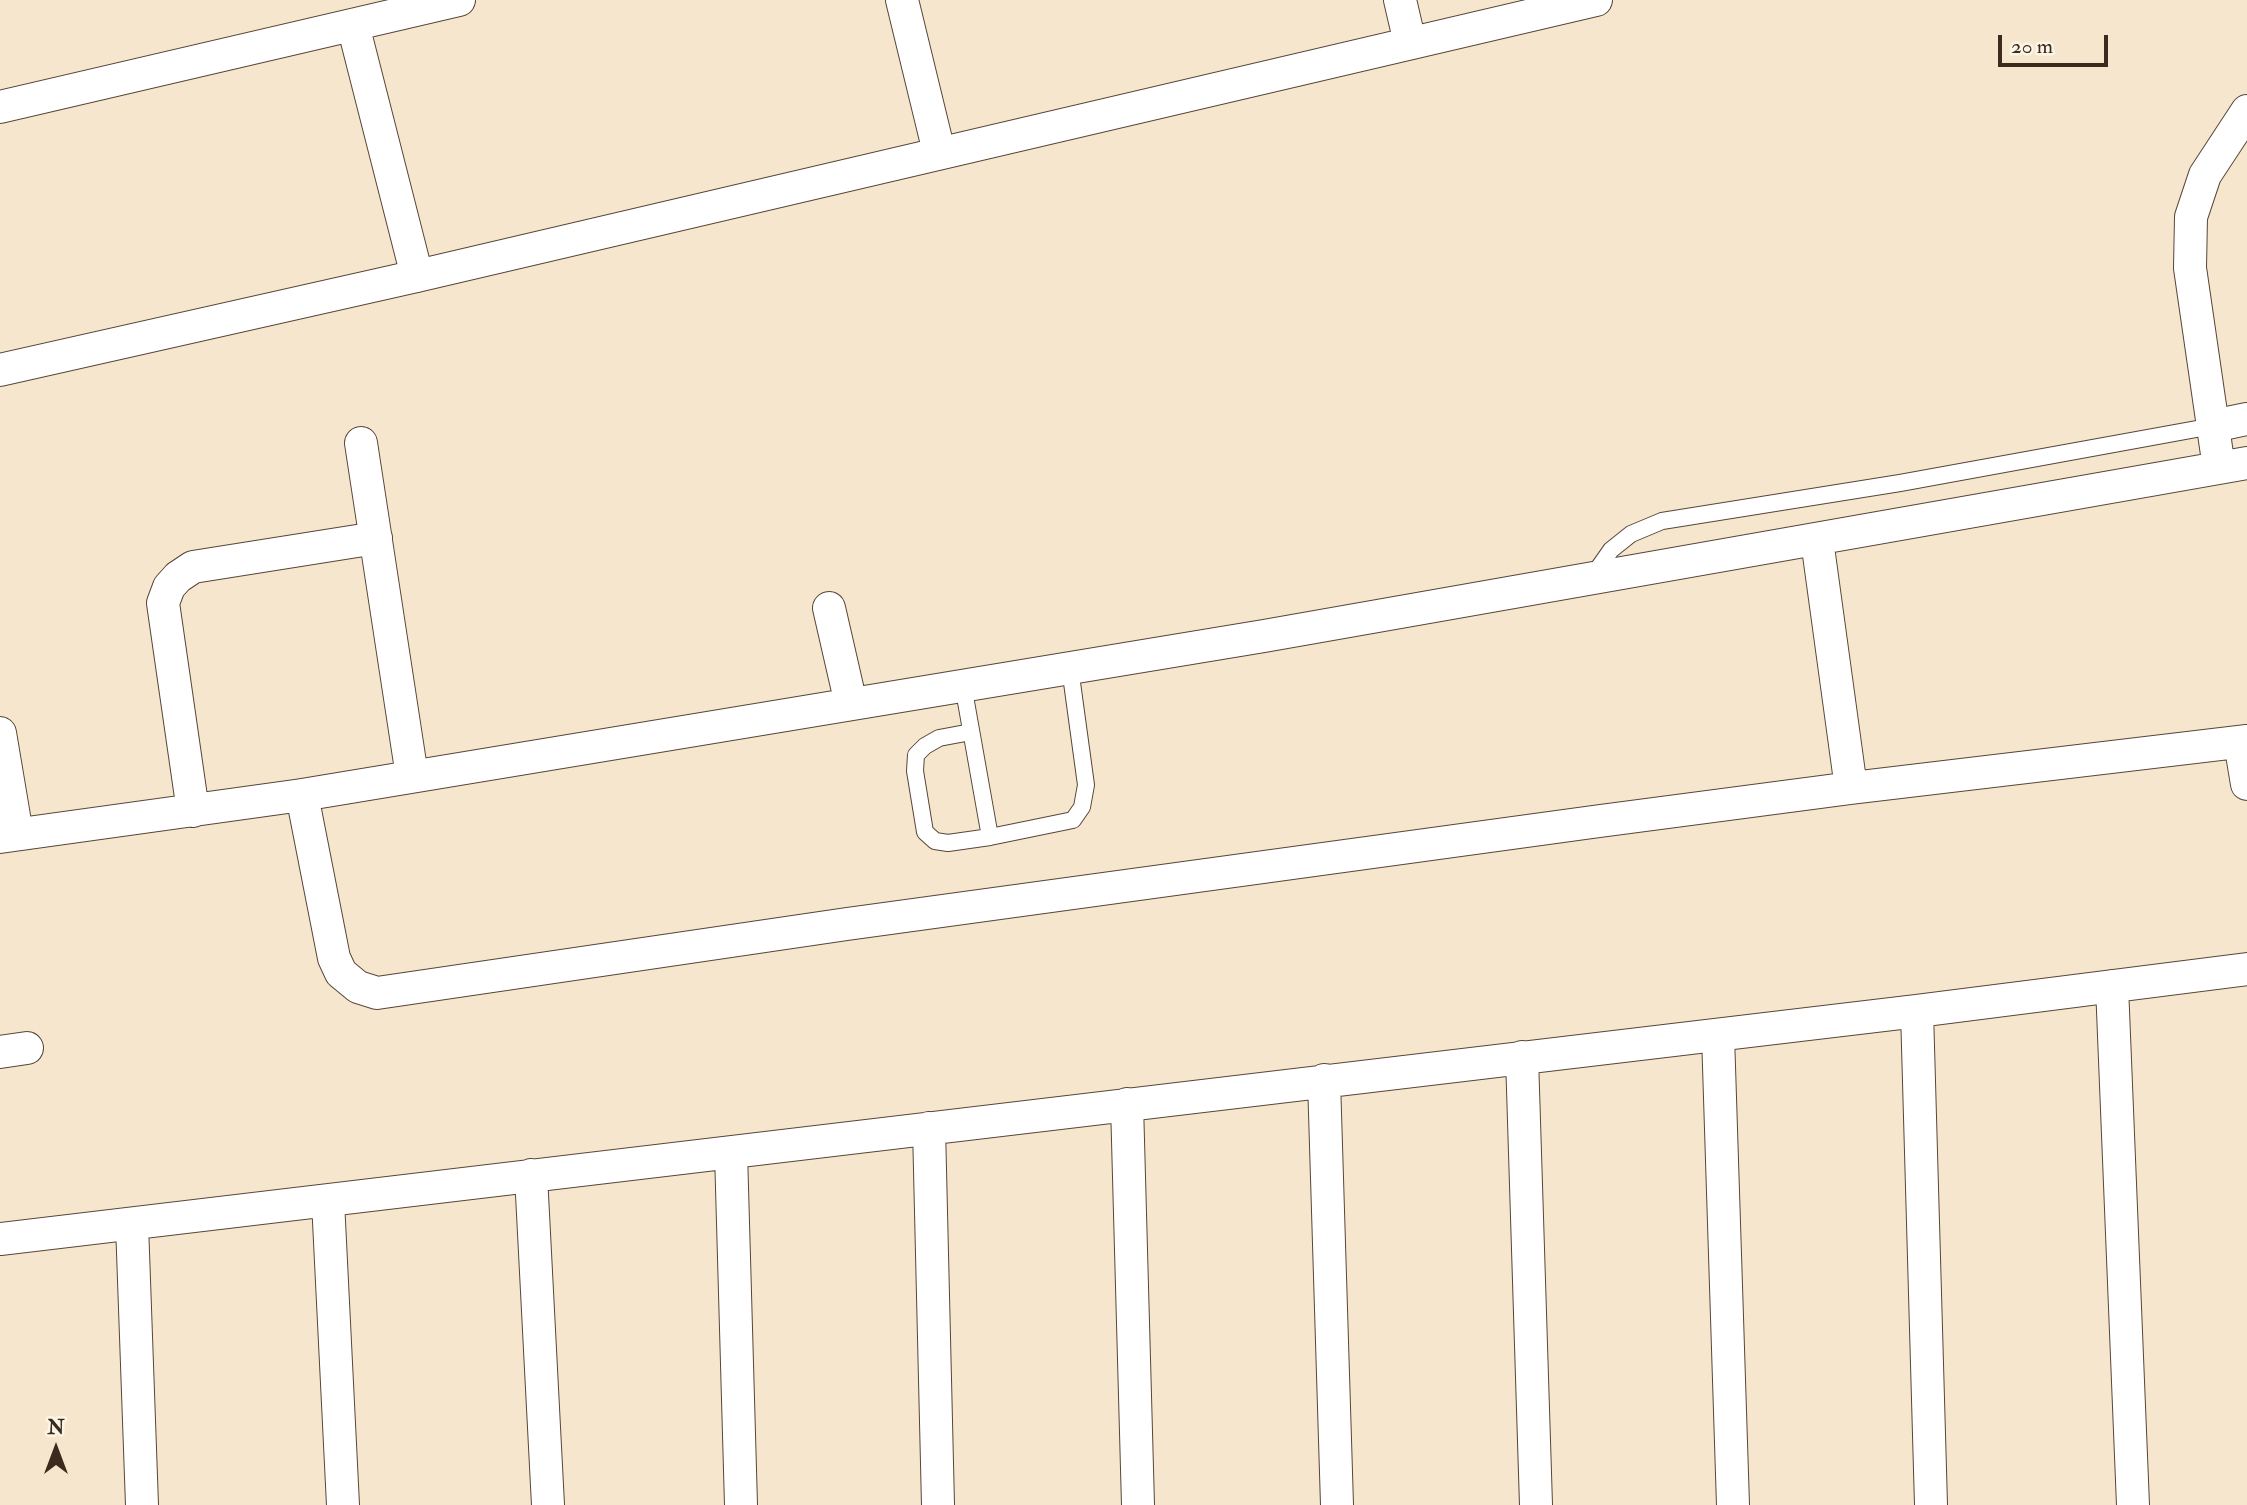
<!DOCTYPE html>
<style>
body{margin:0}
#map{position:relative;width:2247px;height:1505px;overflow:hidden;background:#f7e6ce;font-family:"IM FELL Double Pica",serif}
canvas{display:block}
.north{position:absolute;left:21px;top:1414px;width:70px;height:70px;-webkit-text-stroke:5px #fcf5e5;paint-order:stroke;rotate:0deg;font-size:19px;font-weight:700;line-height:28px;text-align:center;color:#3b2a1e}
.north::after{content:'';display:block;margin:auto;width:24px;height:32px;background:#3b2a1e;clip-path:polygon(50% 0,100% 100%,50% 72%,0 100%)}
.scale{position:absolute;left:1998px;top:35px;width:110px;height:32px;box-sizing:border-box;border:4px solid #3b2a1e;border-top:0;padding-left:9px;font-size:21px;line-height:24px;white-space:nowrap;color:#3b2a1e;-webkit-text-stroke:5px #fcf5e5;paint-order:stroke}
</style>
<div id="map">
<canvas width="2247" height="1505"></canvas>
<div class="north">N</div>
<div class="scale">20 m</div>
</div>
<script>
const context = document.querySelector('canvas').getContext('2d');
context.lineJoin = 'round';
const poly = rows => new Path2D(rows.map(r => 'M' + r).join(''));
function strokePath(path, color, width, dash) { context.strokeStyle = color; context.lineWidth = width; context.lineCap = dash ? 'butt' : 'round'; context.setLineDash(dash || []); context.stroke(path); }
const service = poly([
 [1592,577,1611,550,1631,534,1662,521,1900,483,2213,426],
 [963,685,990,837],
 [971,732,939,738,925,746,916,755,915,771,925,832,935,841,948,843,990,837,1073,820,1082,807,1086,785,1070,668]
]);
const minor = poly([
 [902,0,939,152],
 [1400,0,1410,43],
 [353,25,417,276],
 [0,107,459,0],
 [0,370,417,276,1596,0],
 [2213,426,2247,419],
 [361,443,412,776],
 [2219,468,2190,268,2191,217,2205,175,2247,111],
 [1817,540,1851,788],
 [829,608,851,704],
 [0,733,17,834],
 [2240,742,2247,784],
 [302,795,334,958,341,973,358,987,377,993,847,924,1600,821,1851,788,2247,741],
 [193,811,163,603,169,587,178,577,193,567,376,538],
 [0,837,302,795,1264,636,2247,463],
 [2112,986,2133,1505],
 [1917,1011,1931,1505],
 [1718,1035,1733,1505],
 [0,1052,27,1048],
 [1522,1057,1536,1505],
 [1324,1080,1337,1505],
 [1127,1104,1138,1505],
 [929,1128,938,1505],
 [731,1152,741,1505],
 [531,1175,548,1505],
 [328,1201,343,1505],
 [132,1224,142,1505],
 [0,1239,1917,1011,2247,969]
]);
strokePath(service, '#574638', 18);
strokePath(minor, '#574638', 34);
strokePath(service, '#fff', 16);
strokePath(minor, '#fff', 32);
</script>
